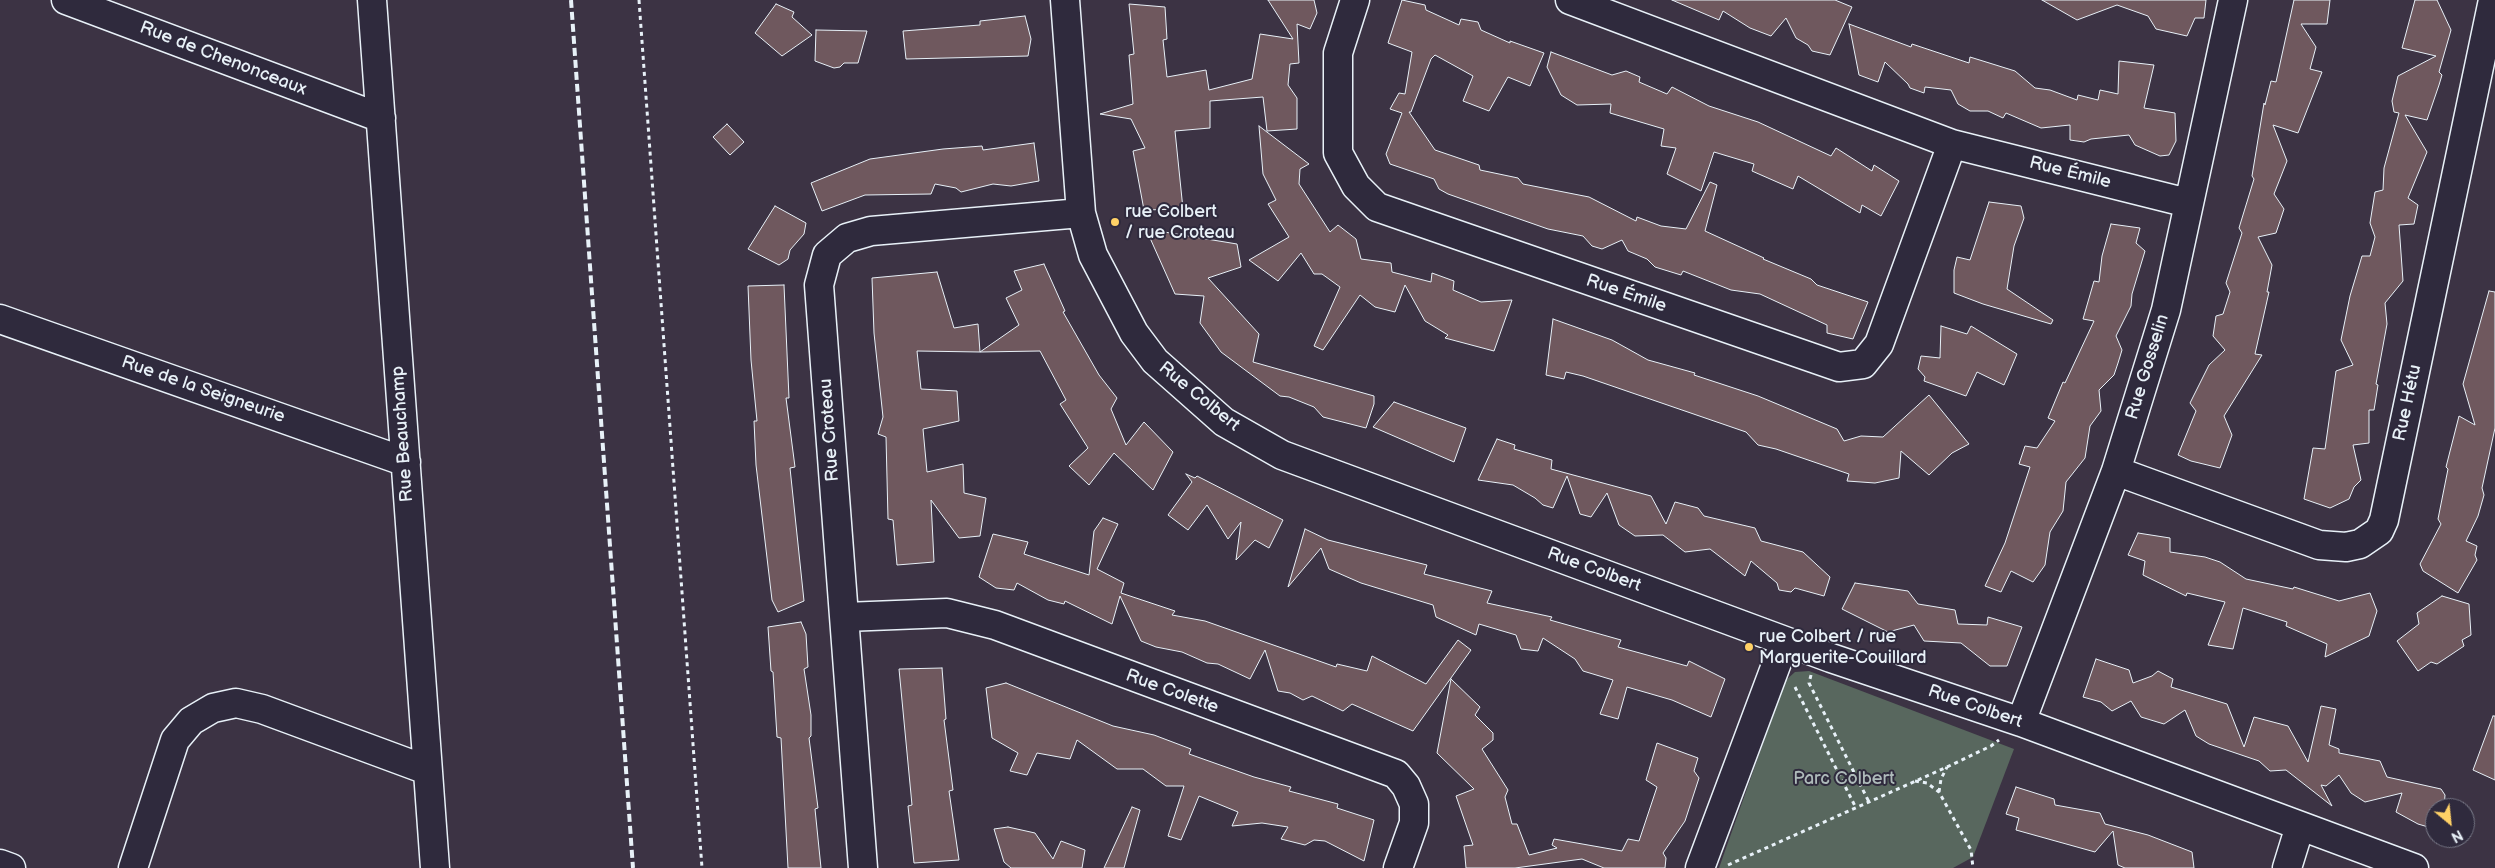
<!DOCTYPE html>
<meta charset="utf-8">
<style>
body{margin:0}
#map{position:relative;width:2495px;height:868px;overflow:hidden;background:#3c3344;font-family:"Balsamiq Sans",sans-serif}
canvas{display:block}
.north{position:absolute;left:2425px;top:798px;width:50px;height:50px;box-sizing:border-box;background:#2f2a3d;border:1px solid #797a88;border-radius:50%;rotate:152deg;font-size:14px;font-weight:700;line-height:20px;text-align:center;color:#e8f1f8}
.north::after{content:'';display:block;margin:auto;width:18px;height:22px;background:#ffd166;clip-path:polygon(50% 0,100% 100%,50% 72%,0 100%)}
</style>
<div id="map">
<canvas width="2495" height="868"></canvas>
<div class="north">N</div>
</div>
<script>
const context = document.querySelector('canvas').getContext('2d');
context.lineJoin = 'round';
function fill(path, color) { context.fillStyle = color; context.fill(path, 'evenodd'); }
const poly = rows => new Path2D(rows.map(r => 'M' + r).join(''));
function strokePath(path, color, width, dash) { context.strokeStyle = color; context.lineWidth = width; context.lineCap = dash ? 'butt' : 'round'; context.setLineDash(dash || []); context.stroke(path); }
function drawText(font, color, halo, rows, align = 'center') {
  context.font = font + ' "Balsamiq Sans",sans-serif'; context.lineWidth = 4; context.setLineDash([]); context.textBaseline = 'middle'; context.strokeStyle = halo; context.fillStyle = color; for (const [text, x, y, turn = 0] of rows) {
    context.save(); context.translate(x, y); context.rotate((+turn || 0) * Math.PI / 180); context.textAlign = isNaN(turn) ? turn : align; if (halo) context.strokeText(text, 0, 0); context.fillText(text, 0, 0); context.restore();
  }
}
const green = poly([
 [1809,671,2014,749,1973,857,1953,868,1719,868,1785,681,1795,672]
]);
const building = poly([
 [1268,0,1314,0,1317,13,1310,29,1297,24,1299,63,1290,64,1288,85,1297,98,1297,129,1267,131,1263,97,1210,101,1210,128,1175,131,1183,209,1144,210,1133,151,1145,148,1131,119,1100,114,1133,104,1129,55,1134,54,1129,4,1165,7,1167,39,1163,40,1167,77,1206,70,1209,90,1252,79,1260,34,1293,39,1268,0],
 [1402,0,1425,5,1426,10,1459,25,1461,19,1478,22,1481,30,1510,43,1510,41,1544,53,1530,86,1508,77,1489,111,1463,101,1473,76,1435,55,1431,59,1411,112,1409,112,1435,150,1479,165,1480,170,1518,178,1523,184,1589,197,1636,221,1637,217,1661,226,1686,229,1710,182,1717,185,1705,231,1764,258,1763,259,1811,279,1817,285,1868,302,1853,339,1827,333,1827,325,1760,294,1731,290,1683,271,1681,275,1655,267,1647,259,1628,251,1622,240,1602,249,1592,246,1583,236,1548,229,1448,194,1439,189,1434,179,1390,164,1386,154,1402,113,1390,109,1399,93,1405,94,1412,52,1388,43,1402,0],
 [1672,0,1835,0,1852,7,1830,55,1812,51,1808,45,1796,38,1786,18,1771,36,1750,28,1723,11,1719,20,1672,0],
 [2042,0,2206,0,2204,18,2195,18,2187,36,2156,29,2148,16,2117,5,2077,20,2042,0],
 [2294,0,2330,0,2327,24,2301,24,2316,47,2310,69,2322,72,2298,133,2273,125,2287,161,2274,194,2284,209,2276,233,2258,237,2272,265,2267,292,2269,292,2255,354,2262,355,2224,416,2232,435,2220,468,2191,461,2178,455,2196,411,2190,403,2209,365,2225,350,2213,336,2216,316,2223,314,2230,292,2226,283,2242,233,2239,228,2254,179,2252,176,2264,103,2265,105,2271,81,2276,82,2294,0],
 [2415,0,2437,0,2451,30,2439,72,2442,75,2439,85,2427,120,2405,115,2427,152,2408,198,2418,205,2414,224,2399,225,2403,281,2385,303,2387,324,2376,384,2378,385,2374,410,2369,410,2369,443,2353,445,2361,480,2354,487,2349,499,2330,508,2304,499,2313,448,2325,449,2336,371,2353,365,2341,340,2350,296,2362,256,2370,256,2375,237,2370,223,2375,192,2383,190,2384,168,2399,113,2394,112,2392,101,2398,76,2436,56,2402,48,2415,0],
 [776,4,794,12,792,17,812,35,782,56,755,33,776,4],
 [1025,16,1031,39,1028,56,906,59,903,31,980,25,980,21,1025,16],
 [1849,24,1911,47,1912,44,1969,63,1970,57,2015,71,2035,88,2050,90,2077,100,2078,95,2098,100,2100,90,2118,94,2119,61,2154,65,2144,108,2175,113,2176,141,2169,155,2160,156,2135,145,2129,135,2091,139,2084,142,2070,140,2070,125,2041,128,2006,113,2003,118,1988,111,1970,111,1958,104,1951,90,1925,87,1924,93,1910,88,1908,84,1885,62,1878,82,1859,75,1849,24],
 [816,30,867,31,858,63,844,63,840,67,834,68,815,61,816,30],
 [1551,52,1612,75,1626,71,1640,77,1639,82,1667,94,1672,87,1709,106,1758,122,1831,156,1836,148,1872,171,1874,165,1899,181,1881,216,1862,205,1860,213,1798,176,1793,189,1752,171,1754,164,1714,152,1701,191,1667,174,1676,148,1661,146,1664,129,1610,113,1611,104,1577,105,1561,95,1547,67,1551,52],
 [727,124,744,142,730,155,713,137,727,124],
 [1259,126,1309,164,1300,169,1299,184,1330,232,1338,225,1356,239,1361,259,1391,263,1392,272,1431,282,1432,273,1454,281,1453,290,1481,302,1512,300,1494,351,1445,338,1448,335,1425,321,1405,285,1395,312,1375,307,1360,295,1323,350,1314,346,1340,287,1322,274,1314,274,1301,253,1278,281,1249,260,1289,237,1268,204,1276,200,1263,174,1259,126],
 [1034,143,1039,181,1011,186,993,184,961,192,956,188,935,184,931,194,865,195,822,211,811,183,870,159,943,149,982,146,983,150,1034,143],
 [1989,202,2021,206,2024,218,2014,246,2007,289,2053,320,2051,324,1983,304,1954,293,1954,270,1957,257,1970,260,1989,202],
 [775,206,806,223,804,234,790,250,788,259,779,265,748,249,775,206],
 [2111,224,2140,228,2136,243,2145,251,2132,294,2131,306,2116,336,2122,350,2118,363,2114,375,2099,390,2101,411,2090,426,2085,458,2066,482,2063,511,2050,532,2045,565,2033,582,2011,571,2001,592,1985,586,2005,543,2030,467,2019,464,2025,446,2037,448,2055,421,2048,418,2063,382,2065,383,2094,321,2083,319,2094,281,2099,282,2102,256,2111,224],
 [1146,229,1237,244,1241,267,1208,278,1259,334,1253,362,1374,396,1374,404,1366,428,1323,417,1314,407,1289,397,1280,396,1221,352,1200,323,1204,296,1175,294,1146,229],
 [1044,264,1065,311,1063,312,1099,375,1117,398,1111,409,1126,445,1144,422,1173,452,1153,490,1114,453,1089,485,1069,466,1088,448,1060,404,1066,400,1040,351,980,352,1019,325,1006,298,1022,290,1014,271,1044,264],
 [937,272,954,328,978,324,980,352,917,351,921,389,957,391,959,421,923,429,927,472,963,464,964,493,986,498,980,536,959,538,931,500,934,562,897,565,893,520,888,519,886,437,878,434,883,417,874,333,872,278,937,272],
 [784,285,789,398,786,398,795,467,790,468,804,601,778,612,772,600,756,465,754,421,757,421,751,360,748,286,784,285],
 [2489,291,2495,292,2495,428,2482,488,2484,495,2478,516,2466,541,2477,546,2475,555,2477,560,2458,593,2423,571,2420,564,2441,524,2438,519,2448,469,2446,467,2459,416,2475,425,2463,384,2489,291],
 [1553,319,1612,340,1648,360,1695,373,1694,375,1758,396,1837,429,1844,441,1861,436,1883,437,1929,395,1969,444,1952,453,1929,475,1901,451,1899,478,1875,483,1847,481,1849,474,1776,449,1758,445,1746,432,1583,376,1566,372,1564,379,1546,375,1553,319],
 [1941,326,1967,334,1971,326,2017,354,2004,385,1977,372,1966,396,1924,381,1925,377,1918,369,1921,356,1940,358,1941,326],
 [1394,402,1466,428,1454,462,1373,427,1394,402],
 [1497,439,1515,445,1514,449,1552,460,1551,469,1651,496,1666,524,1675,502,1698,508,1704,516,1755,528,1761,541,1803,552,1830,577,1824,596,1795,588,1791,592,1779,590,1777,583,1751,561,1745,576,1710,549,1685,552,1663,535,1635,536,1619,525,1607,493,1591,517,1580,514,1567,476,1553,508,1543,505,1535,498,1513,485,1478,480,1497,439],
 [1186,474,1195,478,1197,476,1283,520,1269,548,1255,540,1236,560,1241,522,1228,539,1207,505,1188,530,1168,515,1192,482,1186,474],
 [1103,518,1118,524,1097,569,1124,583,1121,593,1175,611,1172,615,1205,621,1336,667,1337,664,1367,671,1372,656,1426,684,1458,640,1471,650,1413,731,1352,704,1343,711,1312,696,1303,700,1290,693,1278,691,1265,650,1250,679,1218,664,1207,663,1182,652,1156,647,1141,641,1120,596,1112,624,1065,601,1064,604,1048,600,1017,583,1014,590,996,588,979,577,993,534,1028,542,1024,554,1089,575,1094,531,1103,518],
 [1305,529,1328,540,1427,565,1424,574,1492,591,1487,603,1552,617,1550,620,1621,640,1618,647,1687,666,1689,661,1725,679,1711,717,1672,700,1627,687,1618,719,1600,714,1613,680,1583,671,1575,659,1543,638,1538,651,1521,649,1516,635,1479,624,1476,635,1436,617,1433,605,1361,583,1329,569,1321,548,1288,587,1305,529],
 [2138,533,2170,538,2170,552,2205,557,2220,562,2246,579,2293,589,2294,587,2339,601,2370,593,2377,611,2369,636,2325,657,2327,644,2286,626,2287,622,2243,608,2233,649,2208,645,2225,602,2187,593,2186,596,2143,575,2145,561,2128,555,2138,533],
 [1855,583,1908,591,1918,604,1955,610,1958,624,1987,625,1988,617,2022,627,2007,666,1990,666,1961,643,1924,641,1914,625,1888,632,1842,609,1855,583],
 [2442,596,2469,604,2471,635,2462,640,2464,646,2437,664,2431,662,2418,671,2397,641,2419,624,2417,613,2442,596],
 [801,622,806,634,808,667,804,669,811,715,811,736,809,738,818,808,815,809,821,868,788,868,781,738,777,737,773,672,771,671,768,627,801,622],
 [2096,659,2129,670,2133,683,2152,676,2158,671,2173,679,2171,687,2227,704,2244,747,2254,717,2288,726,2308,762,2321,706,2336,709,2329,745,2339,749,2339,753,2380,761,2387,777,2441,789,2445,795,2444,808,2435,808,2435,829,2418,824,2396,812,2402,793,2365,802,2351,793,2339,775,2326,786,2321,785,2332,806,2286,770,2270,771,2259,761,2209,744,2196,736,2185,710,2164,724,2141,717,2131,701,2112,711,2101,702,2083,697,2096,659],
 [942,668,946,719,944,720,953,790,949,791,959,860,914,863,908,806,912,805,899,669,942,668],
 [1451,679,1480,707,1475,715,1493,733,1493,740,1482,749,1508,790,1505,797,1512,824,1517,824,1529,855,1557,848,1552,845,1554,839,1622,851,1628,839,1639,841,1657,787,1646,780,1657,743,1698,758,1694,771,1699,778,1685,821,1663,853,1666,858,1665,868,1604,868,1582,859,1515,868,1466,868,1464,846,1473,845,1456,796,1474,789,1437,753,1451,679],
 [1006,683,1113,726,1154,735,1191,749,1189,754,1254,777,1291,787,1289,791,1338,804,1337,808,1374,820,1364,861,1325,841,1314,840,1305,845,1281,839,1288,827,1262,823,1232,826,1238,812,1199,796,1181,840,1168,836,1184,786,1166,786,1143,769,1117,769,1077,740,1070,759,1037,753,1027,775,1010,771,1018,753,992,738,986,688,1006,683],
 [2493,716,2495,716,2495,780,2473,770,2493,716],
 [2016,787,2054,799,2055,805,2100,813,2105,824,2148,835,2192,852,2194,868,2125,868,2118,865,2113,831,2095,852,2016,830,2019,818,2006,814,2016,787],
 [1132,807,1140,810,1124,868,1104,868,1132,807],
 [1008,827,1035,833,1053,859,1061,841,1085,850,1082,868,1011,868,1004,862,994,829,1008,827]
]);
const path = poly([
 [639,0,702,868],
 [1811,675,1809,683,1869,802],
 [1795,687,1856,808],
 [1915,781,1927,783,1939,792,1971,850,1973,868],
 [1939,792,1941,779,1947,767],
 [1728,865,1947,767,1991,746,1999,740]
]);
const minor = poly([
 [66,0,381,118],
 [372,0,435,868],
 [1065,0,1081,213,1093,255,1134,333,1155,361,1224,422,1282,455,1831,658,2021,722,2414,868],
 [1355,0,1338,53,1338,153,1356,186,1377,207,1839,367,1863,364,1879,344,1952,144],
 [1570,0,1952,144,2188,203],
 [0,319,406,462],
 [2116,471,2319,545,2346,547,2360,544,2379,531,2384,520,2493,0],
 [845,617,947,613,995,625,1396,774,1406,786,1414,804,1414,823,1398,868],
 [2021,722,2116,471,2166,310,2233,0],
 [0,864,11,868],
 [133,868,175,740,191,721,213,708,236,703,262,709,427,770],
 [863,868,819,285,827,255,847,238,871,231,1081,213],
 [1700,868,1785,641],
 [2287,868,2300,826]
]);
const rail = poly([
 [571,0,633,868]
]);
const markers = [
 [1115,222,5,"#ffd166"],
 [1749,647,5,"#ffd166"]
];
const streetNames = [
 ["Rue de Chenonceaux",223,59,21],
 ["Rue Émile",2070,173,14],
 ["Rue Émile",1626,294,19],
 ["Rue Gosselin",2148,367,-73],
 ["Rue de la Seigneurie",203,390,19],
 ["Rue Colbert",1199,397,39],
 ["Rue Hétu",2408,403,-78],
 ["Rue Croteau",830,430,-94],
 ["Rue Beauchamp",403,434,-94],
 ["Rue Colbert",1594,570,20],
 ["Rue Colette",1172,692,20],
 ["Rue Colbert",1975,707,19]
];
const poiNames = [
 ["rue Colbert",1125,212],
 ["/ rue Croteau",1125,233],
 ["rue Colbert / rue",1759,637],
 ["Marguerite-Couillard",1759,658]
];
const parkNames = [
 ["Parc Colbert",1844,779]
];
fill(green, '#58675e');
fill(building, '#6f585e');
strokePath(building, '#e8f1f8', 1);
strokePath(minor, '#e8f1f8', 31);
strokePath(path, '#e8f1f8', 3, [4, 4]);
strokePath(minor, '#2f2a3d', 28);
strokePath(rail, '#e8f1f8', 4, [8, 4]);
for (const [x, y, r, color] of markers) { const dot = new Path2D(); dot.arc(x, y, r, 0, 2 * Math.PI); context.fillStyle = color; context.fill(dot); strokePath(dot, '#2f2a3d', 2); }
drawText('18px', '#e8f1f8', '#2f2a3d', streetNames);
drawText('18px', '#e8f1f8', '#2f2a3d', poiNames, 'left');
drawText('18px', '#aebaba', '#2f2a3d', parkNames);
</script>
